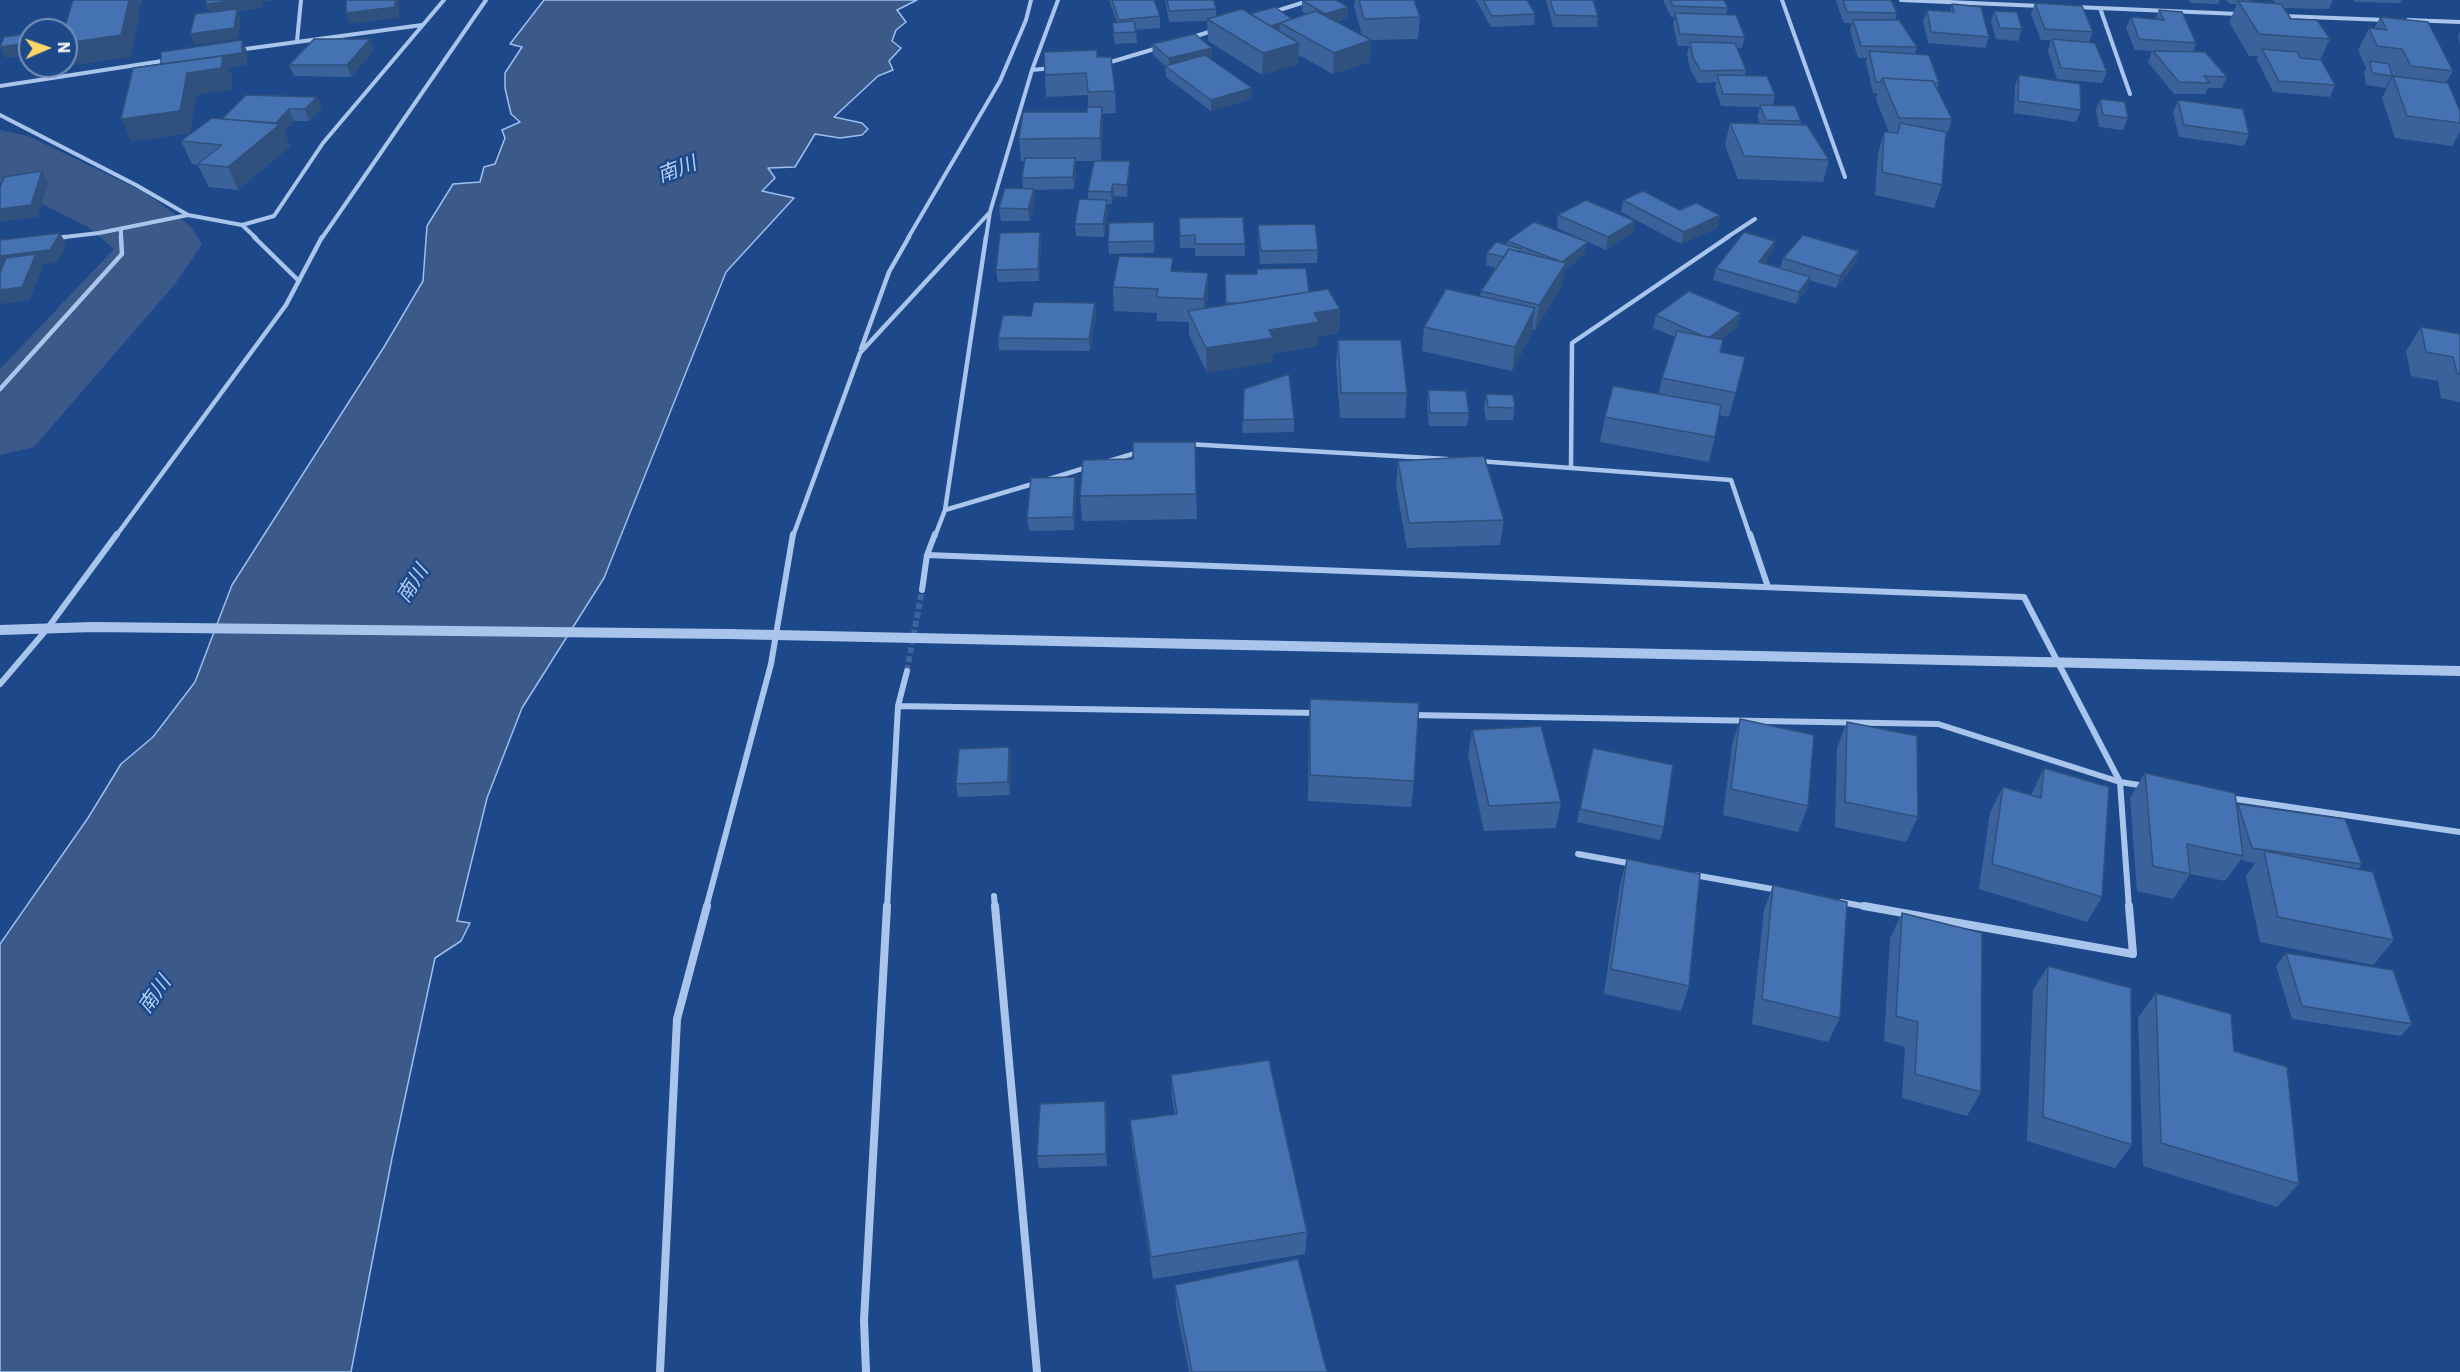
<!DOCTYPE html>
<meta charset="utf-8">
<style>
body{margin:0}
#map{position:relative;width:2460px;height:1372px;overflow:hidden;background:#1d498b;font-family:"IBM Plex Sans",sans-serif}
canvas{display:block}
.north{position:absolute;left:18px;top:18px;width:60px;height:60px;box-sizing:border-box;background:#1d498b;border:2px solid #7792b9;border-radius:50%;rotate:88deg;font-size:16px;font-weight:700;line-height:24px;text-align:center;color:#fff}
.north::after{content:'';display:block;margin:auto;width:21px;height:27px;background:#fcd668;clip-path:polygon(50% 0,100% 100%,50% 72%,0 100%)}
</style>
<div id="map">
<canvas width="2460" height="1372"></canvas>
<div class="north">N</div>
</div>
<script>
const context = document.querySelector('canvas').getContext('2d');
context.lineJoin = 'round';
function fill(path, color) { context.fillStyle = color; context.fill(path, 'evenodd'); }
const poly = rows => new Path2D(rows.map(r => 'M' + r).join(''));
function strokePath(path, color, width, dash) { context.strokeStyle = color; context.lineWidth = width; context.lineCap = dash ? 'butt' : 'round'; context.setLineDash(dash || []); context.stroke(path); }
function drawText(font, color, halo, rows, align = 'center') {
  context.font = font + ' "IBM Plex Sans","Noto Sans JP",sans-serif'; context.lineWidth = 5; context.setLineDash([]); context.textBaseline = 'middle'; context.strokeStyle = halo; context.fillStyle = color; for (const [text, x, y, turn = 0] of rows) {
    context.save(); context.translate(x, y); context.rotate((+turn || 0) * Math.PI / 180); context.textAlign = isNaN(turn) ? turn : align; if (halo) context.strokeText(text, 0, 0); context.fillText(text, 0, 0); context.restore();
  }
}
const water = poly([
 [544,0,917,0,897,10,906,22,896,30,892,41,901,48,889,61,893,70,878,76,834,117,862,123,868,129,862,135,840,138,815,134,795,167,768,168,775,178,762,191,794,198,726,272,604,578,522,708,487,798,457,921,470,923,461,941,435,958,392,1158,351,1372,0,1372,0,944,88,818,121,764,153,737,195,682,232,585,384,347,423,281,427,226,453,184,480,182,484,167,495,164,505,138,502,130,520,122,511,114,505,88,505,73,522,47,510,44,544,0]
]);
const river = poly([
 [0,130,28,136,146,193,190,226,202,244,175,284,34,447,0,455,0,369,114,249,88,227,0,183,0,130]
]);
const minorTunnel = poly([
 [907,671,922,590]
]);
const minorFar3 = poly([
 [1782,0,1845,177],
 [1901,0,2041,6],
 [2075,7,2239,14],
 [2100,8,2130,94],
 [1273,12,1311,0],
 [2282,16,2386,20],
 [2408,20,2460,22],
 [1190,38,1215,30],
 [297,41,301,0],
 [238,50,422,25],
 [1104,64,1161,47],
 [1032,70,1052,68],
 [0,86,169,60],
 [0,115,136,185,188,215,242,225,274,216,323,143,444,0],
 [242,225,256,238],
 [121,230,121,238],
 [56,238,99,233,188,215],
 [322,238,486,0],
 [908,238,1000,81,1026,20,1031,0],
 [966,238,990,212],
 [986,238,990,212,1032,70,1058,0],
 [1726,238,1755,219]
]);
const minorFar2 = poly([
 [254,237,299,281],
 [56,238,65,237],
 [861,349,889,272,909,237],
 [0,389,122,254,121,237],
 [1187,444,1447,459],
 [1478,461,1731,480,1750,536],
 [1106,462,1139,452],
 [1571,466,1572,343,1728,237],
 [1046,480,1088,467],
 [945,510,1036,483],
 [116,536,286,305,322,237],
 [793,536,860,353,967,237],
 [935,536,945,510,986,237]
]);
const minorFar1 = poly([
 [1750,534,1768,587],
 [927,555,2024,597,2120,782,2129,908],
 [922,590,927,555,935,534],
 [0,684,47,629,117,534],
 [898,706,1317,713],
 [1411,715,1938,724,2120,782,2145,786],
 [2229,798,2460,832],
 [1578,854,1633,864],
 [1694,875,1778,890],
 [994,896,995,908],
 [1841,902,1873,908],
 [706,908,771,664,793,534],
 [887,908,898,706,907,671]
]);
const minor = poly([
 [995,906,1037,1372],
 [1864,906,2133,954,2129,906],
 [660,1372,677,1019,707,906],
 [866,1372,864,1320,887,906]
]);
const tertiary = poly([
 [0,630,93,627,728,634,2460,671]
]);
const wall = poly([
 [1109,0,1154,0,1160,16,1160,28,1136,30,1137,43,1115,44,1112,23,1117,22],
 [1165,0,1214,0,1216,9,1216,17,1250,14,1292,19,1306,14,1302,11,1302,0,1348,7,1348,18,1336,22,1362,35,1354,7,1355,0,1414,0,1420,17,1418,39,1371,40,1370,62,1333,74,1299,55,1298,64,1262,75,1208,41,1207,21,1169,22],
 [1476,0,1527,0,1535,14,1534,25,1491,27],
 [1546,0,1593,0,1598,16,1597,27,1553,27],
 [1663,0,1724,0,1728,8,1726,14,1745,37,1742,48,1737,48,1746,70,1745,76,1775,95,1773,105,1801,121,1800,125,1829,160,1823,182,1738,179,1725,145,1730,123,1760,124,1757,117,1760,107,1721,106,1715,87,1716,82,1698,83,1690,69,1687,54,1689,46,1678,46,1673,24,1675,17,1671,17],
 [1837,0,1891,0,1897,13,1895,20,1917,47,1915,54,1939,83,1937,89,1952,119,1945,140,1942,185,1934,208,1875,195,1878,154,1884,132,1889,132,1876,100,1877,93,1873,93,1866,63,1867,58,1858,58,1850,31,1852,23,1844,23,1836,2],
 [2189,0,2220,0,2218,4,2191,3],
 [2226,0,2250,0,2249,1,2276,3,2272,0,2333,0,2329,9,2284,8,2291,19,2330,39,2320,60,2335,85,2330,97,2273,92,2257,60,2258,56,2249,56,2229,22,2237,4,2230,4],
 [2353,0,2402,0,2400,3,2355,2],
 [2035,3,2093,32,2089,42,2107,72,2102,83,2057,79,2048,51,2051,40,2041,40,2031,14],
 [1952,4,1989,37,1985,48,1928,43,1923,21,1927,10,1950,12],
 [2159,10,2196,43,2193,52,2227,77,2222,88,2208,88,2205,94,2174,94,2148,62,2152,51,2135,50,2126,28,2131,17,2155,19],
 [1994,11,2022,29,2018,41,1996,39,1991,22],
 [2380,17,2453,71,2446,82,2460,111,2460,132,2452,146,2395,138,2382,98,2393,76,2391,71,2392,76,2386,88,2366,85,2364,72,2366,68,2358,50,2369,28,2374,29],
 [2460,31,2460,44,2458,36],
 [1152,44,1212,59,1211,59,1251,99,1211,111,1166,77,1165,66,1153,55],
 [374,50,351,77,294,76,289,65],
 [1097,57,1115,91,1116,113,1102,114,1103,129,1101,161,1075,161,1076,170,1074,189,1034,190,1035,201,1030,221,1001,221,999,208,1023,189,1022,178,1024,161,1021,161,1019,139,1087,112,1088,107,1088,95,1046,97,1045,75],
 [2019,75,2081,110,2076,122,2014,113,2015,86],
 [246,95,322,108,309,121,294,121,284,132,290,146,238,190,209,187,198,165,192,164,181,141,222,119],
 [2100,99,2128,118,2123,130,2099,127,2096,110],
 [2178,100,2249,134,2244,146,2179,137,2173,112],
 [1130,173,1127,197,1114,196,1112,204,1107,204,1108,212,1104,237,1076,236,1075,224,1088,199,1088,191],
 [1623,200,1680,210,1720,215,1717,228,1681,244,1621,212],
 [1558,215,1635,221,1633,233,1606,250,1557,228],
 [1179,218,1245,244,1245,256,1195,256,1195,248,1180,248],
 [1258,225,1318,250,1317,263,1260,264,1258,237],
 [1040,232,1041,244,1039,281,998,282,996,270],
 [1155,235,1154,253,1109,254,1108,242],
 [1507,241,1585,254,1564,271,1562,286,1535,330,1532,329,1532,332,1512,371,1422,351,1424,327,1480,297,1481,291,1496,268,1486,265,1487,253,1506,245],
 [1775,241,1772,253,1764,264,1780,268,1783,258,1859,251,1855,264,1836,288,1809,280,1807,289,1796,304,1713,280,1716,268],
 [1173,271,1208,296,1206,308,1226,305,1225,274,1309,292,1340,309,1339,333,1318,337,1318,346,1273,354,1273,362,1207,373,1189,335,1189,322,1157,321,1157,313,1114,311,1113,287],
 [1095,303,1096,316,1090,351,999,350,998,338,1031,316],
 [1656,315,1738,326,1721,339,1720,352,1745,357,1729,417,1719,415,1715,437,1709,462,1600,442,1605,417,1659,394,1662,378,1675,337,1653,328],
 [2421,327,2460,334,2460,402,2441,398,2438,381,2411,376,2406,351],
 [1338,340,1407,393,1405,418,1340,418,1336,364],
 [1428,390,1469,413,1467,426,1429,426,1427,403],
 [1486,394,1515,408,1513,420,1486,420,1484,407],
 [1294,419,1294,432,1242,433,1243,420],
 [1195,442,1197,519,1082,521,1080,496,1133,459],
 [1398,461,1504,520,1500,545,1407,548,1396,486],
 [1075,477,1076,490,1074,530,1029,531,1027,518],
 [1310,699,1414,781,1411,807,1308,801,1309,724],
 [1740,719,1808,806,1798,832,1723,815,1732,745],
 [1847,722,1918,817,1906,842,1835,827,1837,748],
 [1472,730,1561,802,1556,828,1484,831,1468,755],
 [1009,747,1011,760,1010,795,958,797,956,784],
 [1589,761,1664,827,1660,840,1577,822],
 [2044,768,2102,897,2087,922,1979,889,1990,812,2003,787,2031,795],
 [2145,773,2236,806,2238,804,2362,864,2358,869,2394,940,2373,965,2260,942,2246,876,2255,863,2243,861,2242,858,2225,881,2190,874,2173,899,2137,891,2130,798],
 [1627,859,1689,986,1681,1011,1604,994,1620,884],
 [1773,885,1840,1018,1828,1042,1752,1024,1764,910],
 [1902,913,1981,1092,1967,1116,1902,1098,1905,1047,1884,1041,1890,938],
 [2286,953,2412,1024,2401,1036,2292,1019,2276,966],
 [2048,966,2132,1145,2115,1168,2027,1141,2033,990],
 [2156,993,2234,1051,2299,1184,2277,1207,2143,1166,2138,1018],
 [1171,1075,1307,1232,1305,1254,1153,1279,1132,1144,1130,1120,1175,1114,1172,1099],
 [1105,1101,1107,1114,1107,1166,1039,1168,1037,1156],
 [1175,1285,1327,1372,1189,1372,1176,1307]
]);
const shadedWall = poly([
 [72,0,143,0,141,6,137,6,140,14,131,57,31,71,23,56,6,58,0,47,30,43,30,66,66,66,66,43,74,4],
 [239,0,279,0,263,2,262,8,238,12,241,20,238,39,196,45,190,34,210,15,206,4],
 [395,0,399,0,399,18,350,24,346,13],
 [1348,7,1348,18,1324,25,1325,14],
 [1280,24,1279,35,1269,27],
 [370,39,374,50,351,77,347,65],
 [242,40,247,51,247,65,228,68,233,77,231,90,197,95,190,133,132,142,121,119,166,78],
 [1371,40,1370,62,1333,74,1334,53],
 [1299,43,1298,64,1262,75,1263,53],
 [1212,48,1212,59,1169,69,1169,58],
 [1252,88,1251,99,1211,111,1211,100],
 [317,97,322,108,309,121,305,109],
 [1102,107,1103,129,1101,161,1100,138],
 [289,109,294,121,284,132,290,146,238,190,228,167,274,125],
 [1075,158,1076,170,1074,189,1073,177],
 [1130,161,1130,173,1127,197,1127,185],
 [42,171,48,183,38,217,0,222,0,209],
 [1113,184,1114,196,1112,204,1111,192],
 [1034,189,1035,201,1030,221,1028,209],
 [1107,200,1108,212,1104,237,1103,224],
 [1720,215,1717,228,1681,244,1684,232],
 [1635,221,1633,233,1606,250,1608,237],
 [1040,232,1041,244,1039,281,1038,269],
 [60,233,67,245,57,263,41,264,43,267,30,300,0,304,0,290,31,265,0,269,0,256],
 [1775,241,1772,253,1756,274,1759,262],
 [1588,242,1585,254,1564,271,1562,286,1535,330,1539,305,1561,262],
 [1859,251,1855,264,1836,288,1840,276],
 [1208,273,1208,296,1204,323,1204,299],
 [1810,277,1807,289,1796,304,1799,292],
 [1095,303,1096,316,1090,351,1089,339],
 [1535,308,1532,332,1512,371,1515,347],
 [1340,309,1339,333,1318,337,1318,346,1273,354,1273,362,1207,373,1206,348,1314,313],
 [1741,313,1738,326,1705,351,1708,338],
 [1075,477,1076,490,1074,530,1073,517],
 [1009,747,1011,760,1010,795,1008,782],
 [1105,1101,1107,1114,1107,1166,1106,1154]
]);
const building = poly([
 [73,0,129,0,121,35,66,43,66,30,51,30,53,25,66,23,73,0],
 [206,0,239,0,206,4,206,0],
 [346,0,395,0,395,7,346,13,346,0],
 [1112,0,1154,0,1160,16,1119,20,1112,0],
 [1167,0,1214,0,1216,9,1169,11,1167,0],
 [1302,0,1336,0,1348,7,1325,14,1302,0],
 [1359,0,1414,0,1420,17,1364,19,1359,0],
 [1483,0,1527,0,1535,14,1492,16,1483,0],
 [1550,0,1593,0,1598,16,1555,15,1550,0],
 [1670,0,1724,0,1728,8,1673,6,1670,0],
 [1843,0,1891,0,1897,13,1847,12,1843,0],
 [2238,1,2281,4,2291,19,2317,20,2330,39,2259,34,2238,1],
 [2035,3,2082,6,2093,32,2045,29,2035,3],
 [1952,4,1981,7,1989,37,1931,32,1927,10,1954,12,1952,4],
 [1275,7,1292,19,1271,26,1250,14,1275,7],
 [237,9,234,28,190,34,195,14,237,9],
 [1242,9,1299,43,1263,53,1207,19,1242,9],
 [2159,10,2182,12,2196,43,2139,39,2131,17,2164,20,2159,10],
 [1316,11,1371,40,1334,53,1280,23,1316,11],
 [1994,11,2017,12,2022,29,2000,28,1994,11],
 [1675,13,1736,15,1745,37,1680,34,1675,13],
 [2380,17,2428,22,2453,71,2411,66,2402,49,2377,46,2369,28,2387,30,2380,17],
 [1853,20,1899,20,1917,47,1861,46,1853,20],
 [1134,21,1136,32,1114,33,1112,23,1134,21],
 [30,33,30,38,23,39,21,44,0,47,4,37,30,33],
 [1195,34,1212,48,1169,58,1152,44,1195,34],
 [30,38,30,48,19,50,23,39,30,38],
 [314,39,370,39,347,65,289,65,314,39],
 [2052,39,2095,43,2107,72,2061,68,2052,39],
 [242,40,242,53,161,64,161,52,242,40],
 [1690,42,1735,43,1746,70,1701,71,1693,58,1690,42],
 [2262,49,2297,52,2301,58,2321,60,2335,85,2279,81,2262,49],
 [1097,50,1097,57,1111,57,1115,91,1088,92,1086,73,1045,75,1044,52,1097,50],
 [1869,51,1929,55,1939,83,1934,83,1933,81,1882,78,1881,82,1876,82,1869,51],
 [2153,51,2205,52,2227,77,2204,76,2210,83,2179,82,2153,51],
 [1205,55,1252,88,1211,100,1165,66,1205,55],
 [223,56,221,68,187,73,180,111,121,119,133,68,223,56],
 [2370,61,2389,64,2392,76,2372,73,2370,61],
 [1717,75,1767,76,1775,95,1723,94,1717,75],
 [2019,75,2080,84,2081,110,2018,101,2019,75],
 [2393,76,2448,83,2460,111,2460,123,2407,116,2393,76],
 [1882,78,1933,81,1952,119,1899,118,1882,78],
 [246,95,317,97,305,109,289,109,276,123,222,119,246,95],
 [2100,99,2125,102,2128,118,2103,115,2100,99],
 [2178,100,2243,109,2249,134,2184,125,2178,100],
 [1760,105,1795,106,1801,121,1766,120,1760,105],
 [1087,107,1102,107,1100,138,1019,139,1023,112,1087,112,1087,107],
 [212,118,280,124,228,167,198,164,222,145,181,141,212,118],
 [1730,123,1807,125,1829,160,1744,156,1730,123],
 [1900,123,1946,132,1942,185,1882,172,1884,132,1898,133,1900,123],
 [1025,158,1075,158,1073,177,1022,178,1025,158],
 [1094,161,1130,161,1127,185,1113,184,1111,192,1088,191,1094,161],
 [42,171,31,205,0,209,0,188,4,177,42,171],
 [1005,188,1034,189,1028,209,999,208,1005,188],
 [1643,191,1680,210,1696,203,1720,215,1684,232,1623,200,1643,191],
 [1079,199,1107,200,1103,224,1075,224,1079,199],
 [1586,200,1635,221,1608,237,1558,215,1586,200],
 [1243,217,1245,244,1195,244,1195,235,1180,236,1179,218,1243,217],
 [1154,222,1154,241,1108,242,1109,223,1154,222],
 [1534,222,1588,242,1562,262,1507,241,1534,222],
 [1315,224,1318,250,1261,251,1258,225,1315,224],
 [1040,232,1038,269,996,270,1000,233,1040,232],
 [1744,232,1775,241,1759,262,1810,277,1799,292,1716,268,1744,232],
 [60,233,50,250,0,256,0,240,60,233],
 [1803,235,1859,251,1840,276,1783,258,1803,235],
 [1496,242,1521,249,1519,252,1509,249,1504,257,1487,253,1496,242],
 [1509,249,1566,263,1539,305,1481,291,1509,249],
 [36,254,22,287,0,290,0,273,6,258,36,254],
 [1119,256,1173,258,1171,271,1208,273,1204,299,1156,297,1158,289,1113,287,1119,256],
 [1306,268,1309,292,1241,303,1226,303,1225,274,1257,274,1257,269,1306,268],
 [1328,289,1340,309,1314,313,1319,322,1269,330,1273,338,1206,348,1188,311,1328,289],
 [1446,289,1535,308,1515,347,1424,327,1446,289],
 [1689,291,1741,313,1710,337,1703,336,1656,315,1689,291],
 [1034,302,1095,303,1089,339,998,338,1003,315,1031,316,1034,302],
 [2421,327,2460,334,2460,374,2457,373,2453,357,2426,352,2421,327],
 [1677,331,1723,340,1720,352,1745,357,1736,393,1662,378,1677,331],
 [1338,340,1401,340,1407,393,1341,393,1338,340],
 [1289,374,1294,419,1243,420,1244,389,1289,374],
 [1613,386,1721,405,1715,437,1605,417,1613,386],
 [1428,390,1466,391,1469,413,1430,413,1428,390],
 [1486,394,1513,395,1515,408,1488,407,1486,394],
 [1133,442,1195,442,1196,494,1080,496,1083,460,1133,459,1133,442],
 [1484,456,1504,520,1409,523,1398,461,1484,456],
 [1075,477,1073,517,1027,518,1031,478,1075,477],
 [1310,699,1419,703,1414,781,1310,775,1310,699],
 [1740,719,1814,735,1808,806,1731,789,1740,719],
 [1847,722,1917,736,1918,817,1845,802,1847,722],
 [1541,726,1561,802,1489,806,1472,730,1541,726],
 [1009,747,1008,782,956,784,959,749,1009,747],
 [1593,748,1673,765,1664,827,1580,809,1593,748],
 [2044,768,2109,787,2102,897,1992,864,2003,787,2041,798,2044,768],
 [2145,773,2235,793,2243,856,2187,844,2190,874,2153,866,2145,773],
 [2238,804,2345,819,2362,864,2252,848,2238,804],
 [2264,851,2373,872,2394,940,2278,917,2264,851],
 [1627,859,1700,874,1689,986,1611,969,1627,859],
 [1773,885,1847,902,1840,1018,1762,999,1773,885],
 [1902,913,1982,933,1981,1092,1915,1074,1918,1022,1896,1016,1902,913],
 [2286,953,2393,970,2412,1024,2302,1006,2286,953],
 [2048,966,2131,988,2132,1145,2043,1117,2048,966],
 [2156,993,2231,1014,2234,1051,2287,1067,2299,1184,2161,1143,2156,993],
 [1269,1060,1307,1232,1151,1257,1130,1120,1177,1114,1171,1075,1269,1060],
 [1105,1101,1106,1154,1037,1156,1040,1104,1105,1101],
 [1298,1259,1327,1372,1192,1372,1175,1285,1298,1259]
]);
const waterNames = [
 ["南川",677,170,-21],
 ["南川",413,584,-58],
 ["南川",155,995,-55]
];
fill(water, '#3b5a8a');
strokePath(water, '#9cbfee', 1.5);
fill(river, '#3b5a8a');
strokePath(minorTunnel, '#3f649c', 6, [6, 3]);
strokePath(minorFar3, '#a9c5ec', 4);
strokePath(minorFar2, '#a9c5ec', 4.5);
strokePath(minorFar1, '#a9c5ec', 6);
strokePath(minor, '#a9c5ec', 8);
strokePath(tertiary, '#a9c5ec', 10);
fill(wall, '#3b629a');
fill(shadedWall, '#30507d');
fill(building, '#4572b3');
strokePath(building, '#30507d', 1.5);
drawText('italic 20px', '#b5cff3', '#1d498b', waterNames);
</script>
